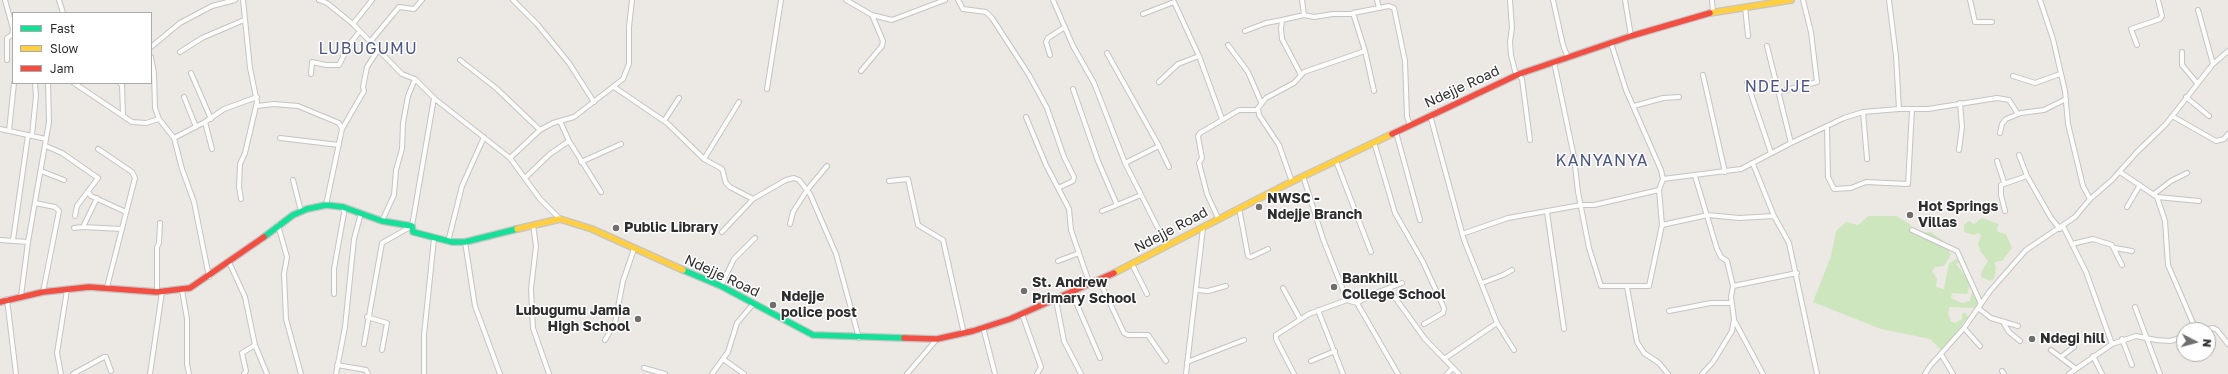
<!DOCTYPE html>
<style>
body{margin:0}
#map{position:relative;width:2228px;height:374px;overflow:hidden;background:#ece8e4;font-family:"Golos Text",sans-serif}
canvas{display:block}
.legend{position:absolute;left:12px;top:12px;width:140px;height:72px;box-sizing:border-box;background:#fff;border:1px solid #ababab;margin:0;padding:5px 7px;list-style:none;font-size:12px;color:#2e2e2e}
.legend li{display:flex;align-items:center;gap:8px;height:20px}
.legend b{width:20px;border:1px solid #ababab}
.north{position:absolute;left:2176px;top:322px;width:40px;height:40px;box-sizing:border-box;background:#fff;border:1px solid #ababab;border-radius:50%;rotate:96deg;font-size:11px;font-weight:700;line-height:16px;text-align:center;color:#2e2e2e}
.north::after{content:'';display:block;margin:auto;width:14px;height:18px;background:#706f6e;clip-path:polygon(50% 0,100% 100%,50% 72%,0 100%)}
</style>
<div id="map">
<canvas width="2228" height="374"></canvas>
<ul class="legend">
<li><b style="height:5px;background:#16e098"></b>Fast</li>
<li><b style="height:5px;background:#ffcf43"></b>Slow</li>
<li><b style="height:5px;background:#f24e42"></b>Jam</li>
</ul>
<div class="north">N</div>
</div>
<script>
const context = document.querySelector('canvas').getContext('2d');
context.lineJoin = 'round';
function fill(path, color) { context.fillStyle = color; context.fill(path, 'evenodd'); }
const poly = rows => new Path2D(rows.map(r => 'M' + r).join(''));
function strokePath(path, color, width, dash) { context.strokeStyle = color; context.lineWidth = width; context.lineCap = dash ? 'butt' : 'round'; context.setLineDash(dash || []); context.stroke(path); }
function drawText(font, color, halo, rows, align = 'center') {
  context.font = font + ' "Golos Text",sans-serif'; context.lineWidth = 3; context.setLineDash([]); context.textBaseline = 'middle'; context.strokeStyle = halo; context.fillStyle = color; for (const [text, x, y, turn = 0] of rows) {
    context.save(); context.translate(x, y); context.rotate((+turn || 0) * Math.PI / 180); context.textAlign = isNaN(turn) ? turn : align; if (halo) context.strokeText(text, 0, 0); context.fillText(text, 0, 0); context.restore();
  }
}
const green = poly([
 [1868,216,1896,216,1910,224,1912,229,1920,233,1931,232,1943,241,1951,255,1944,266,1935,267,1932,271,1937,279,1936,287,1944,289,1949,263,1957,259,1960,262,1956,264,1971,283,1967,294,1952,293,1951,298,1962,303,1970,301,1972,292,1977,290,1981,295,1975,308,1950,307,1948,313,1951,321,1955,323,1962,319,1962,314,1965,312,1968,317,1954,336,1941,350,1930,339,1881,329,1813,302,1831,256,1836,231,1846,222,1858,225],
 [1982,218,1999,224,1997,228,1998,232,2006,234,2012,248,2002,261,1995,262,1996,269,1994,279,1990,281,1981,277,1982,270,1988,261,1980,251,1978,243,1981,236,1979,233,1974,235,1964,232,1964,225,1969,221,1974,224]
]);
const street = poly([
 [5,0,13,29,12,35,7,38,7,60],
 [59,0,63,13],
 [319,0,327,3,353,24,402,74,415,79,435,99,510,158,540,199,560,219],
 [513,0,537,24,569,63,594,102],
 [846,0,872,15,892,20,945,0],
 [958,0,963,9,986,12,992,18,1029,75,1047,108,1064,157,1074,177,1073,181,1058,188],
 [1053,0,1073,46,1094,83,1125,163,1167,246],
 [1377,0,1379,8],
 [1510,0,1512,28,1510,42,1511,55,1515,71,1522,79,1530,140],
 [1553,0,1563,45,1568,58],
 [1625,0,1631,36],
 [1712,0,1713,12],
 [1889,0,1896,56,1899,109],
 [1970,0,1975,22,1992,22],
 [2040,0,2053,39,2065,91,2068,124,2083,186,2090,199],
 [1745,7,1748,36],
 [2198,10,2213,64],
 [1143,14,1174,2,1199,56],
 [1304,15,1314,17,1333,14,1352,14],
 [353,24,372,0],
 [1245,31,1266,23,1282,20],
 [370,42,399,7,414,9,422,0],
 [1611,43,1626,90,1661,170,1663,179,1659,190,1662,225],
 [1228,45,1248,72,1261,102],
 [2137,45,2131,29,2160,19,2162,16,2158,0],
 [1767,46,1791,143],
 [151,47,180,23,212,6,235,0],
 [1365,51,1374,91],
 [180,52,202,38,244,20],
 [2182,52,2182,65,2197,83],
 [1107,53,1159,146,1125,163],
 [1050,55,1046,42,1048,38,1065,27],
 [151,57,154,73,155,108,159,119,174,138,182,169,194,202,209,277],
 [460,60,496,88,540,130],
 [1554,62,1574,157,1578,192,1589,248,1601,286,1649,286,1662,225,1708,215,1739,218,1774,216],
 [861,71,882,46,883,41,872,15],
 [191,73,211,119],
 [311,74,312,62,326,65,339,65,349,45,360,31],
 [1301,75,1282,39,1281,29,1282,20,1304,15,1302,0],
 [1703,75,1725,172],
 [2013,76,2035,83,2060,74],
 [1159,82,1178,64,1199,56,1222,119],
 [1747,82,1771,153],
 [74,83,132,122,146,123,159,119],
 [120,83,122,85,123,115],
 [614,87,667,123,704,159,722,169,726,183,730,187,753,199],
 [767,89,781,0],
 [1073,89,1098,161,1117,205,1141,195],
 [1779,92,1817,82,1811,32,1803,0],
 [184,97,196,127],
 [2186,97,2209,116],
 [257,106,274,104,298,106,339,123,342,129,326,205],
 [1634,106,1663,98,1679,97],
 [1863,112,1867,159],
 [1430,115,1464,240,1497,323,1514,350],
 [2172,116,2216,141,2224,139,2228,134],
 [1026,117,1046,165,1069,209,1071,230,1090,285],
 [560,121,569,141,601,192],
 [664,121,679,98],
 [205,122,212,149],
 [1827,128,1828,177,1834,189,1851,188,1866,182,1908,184,1912,110],
 [0,129,46,139],
 [342,129,364,91,363,87,367,67,378,50],
 [9,131,14,83],
 [1396,132,1420,220],
 [2000,133,2002,124,2006,119,2021,113,2044,110,2066,99],
 [32,135,36,96,35,83],
 [174,138,205,122,224,109,257,97],
 [280,138,339,145],
 [1374,142,1395,213,1423,262,1444,308,1443,313,1424,324],
 [46,146,62,153,98,178,77,206,75,216],
 [1159,146,1169,167],
 [98,149,132,172,135,178,107,287],
 [1959,150,1962,127,1960,103],
 [2019,155,2027,176],
 [510,158,540,130,553,123,574,117,623,79,629,64,629,27,632,0],
 [704,159,739,102],
 [1336,161,1371,252],
 [1997,161,2004,182],
 [581,162,621,144],
 [1753,164,1774,216,1789,243,1817,374],
 [41,171,64,180],
 [2120,172,2157,197,2165,221,2168,265,2196,330],
 [1303,176,1323,239,1347,300,1357,303,1373,294,1402,283],
 [1695,176,1717,249,1721,257,1727,261,1733,286,1731,297,1734,319,1732,331,1713,362,1702,374],
 [525,178,550,154,569,141],
 [1663,179,1741,169,1791,143,1844,118,1863,112,1899,109,1928,109,1997,98,2009,100,2018,114],
 [293,180,301,211],
 [889,181,908,179,918,225,943,240,964,334],
 [1292,182,1279,145,1259,115,1258,108,1266,98,1294,83,1304,72,1365,51,1353,13,1389,6,1394,8,1405,61,1407,117,1410,125],
 [88,192,91,196,126,212],
 [2154,194,2171,181,2187,173],
 [2157,197,2199,201],
 [241,199,239,187,240,164,245,153,257,102,250,68,243,0],
 [35,203,55,207,59,211,43,292],
 [2127,207,2140,185],
 [1239,208,1248,256,1251,257,1268,249],
 [1102,211,1117,205],
 [2005,211,2001,195,2001,185,2027,176,2051,218,2060,229],
 [1547,212,1564,329],
 [1218,218,1207,194,1199,163,1202,158,1198,136,1200,133,1239,110,1258,110],
 [382,221,394,195,396,170,402,149,403,123,408,96,415,79],
 [790,224,793,212,807,190,827,166],
 [278,225,287,257,284,274,286,319,301,374],
 [533,225,536,246,531,289,533,328,549,374],
 [2063,226,2086,272,2112,344,2136,336,2156,340,2170,341,2184,337],
 [83,227,122,229],
 [74,228,83,227,97,198],
 [1912,230,1957,251,1981,304],
 [722,232,753,199,786,180,794,178,799,180,810,194,836,254,859,338],
 [1462,234,1508,218,1581,205,1594,205,1659,190],
 [0,240,28,242],
 [13,240,28,135],
 [448,242,462,186,484,137],
 [465,242,475,306,500,374],
 [2072,244,2093,239,2112,245,2122,265],
 [2115,248,2132,251],
 [1058,261,1079,253],
 [229,262,245,297,255,345,267,374],
 [1132,264,1147,294],
 [1099,280,1124,333,1128,335,1148,335,1166,361],
 [1482,283,1503,275,1512,270],
 [721,286,734,259,755,238],
 [1733,286,1797,273],
 [1627,287,1637,342,1644,353,1659,363,1668,374],
 [1283,288,1300,319],
 [1389,289,1425,339,1459,374],
 [182,290,187,319,187,364,189,374],
 [1196,290,1208,291,1226,286],
 [157,292,157,247,159,243,160,223],
 [1072,293,1100,358],
 [334,294,334,269,344,213,343,207],
 [21,296,28,242,49,122,48,83],
 [7,299,16,374],
 [1056,300,1064,341,1081,374],
 [1357,303,1398,374],
 [2135,307,2160,374],
 [1978,308,1991,318,2018,326],
 [1318,310,1343,374],
 [1669,311,1711,303,1731,303],
 [1022,314,1041,367,1037,374],
 [367,317,387,323,382,350],
 [1734,320,1763,374],
 [2003,322,2009,332,2020,341],
 [983,327,995,374],
 [1964,328,1980,346],
 [2203,330,2213,328,2217,330,2228,344],
 [2122,339,2132,365],
 [605,340,615,323,623,281,634,249],
 [364,344,382,243,412,226,434,98],
 [2051,350,2076,369],
 [1941,354,1953,374],
 [2093,356,2102,374],
 [2061,357,2074,347],
 [723,359,744,374],
 [1444,359,1497,323],
 [1311,361,1335,351],
 [1187,362,1244,340],
 [337,365,366,370,368,374],
 [644,368,665,374],
 [2002,371,2004,374],
 [61,374,57,353,67,290],
 [73,374,104,357,106,357,111,371],
 [150,374,162,292],
 [244,374,246,371,242,353,255,345],
 [336,374,345,327,354,239,361,213],
 [424,374,424,335,434,239],
 [712,374,728,352,737,323,754,303],
 [907,374,937,339],
 [1186,374,1203,228],
 [1294,374,1276,339,1276,335,1309,314,1347,300],
 [1447,374,1453,368],
 [1925,374,1930,366,1964,328,1990,291,2026,250,2075,217,2090,199,2112,180,2137,152,2166,124,2213,64,2228,51],
 [2069,374,2112,344]
]);
const fast = poly([
 [264,237,293,215,307,209,326,205,343,207,382,221,412,226,413,232,452,242,465,242,517,229],
 [683,270,721,286,813,335,904,338]
]);
const slow = poly([
 [1710,13,1791,0],
 [517,229,560,219,592,229,683,270],
 [1114,273,1287,184,1392,134]
]);
const jam = poly([
 [1392,134,1519,74,1631,36,1710,13],
 [0,302,43,292,89,287,157,292,190,288,264,237],
 [904,338,937,339,973,331,1010,319,1114,273]
]);
const markers = [
 [1259,207,4,"#706f6e"],
 [1910,215,4,"#706f6e"],
 [616,228,4,"#706f6e"],
 [1334,287,4,"#706f6e"],
 [1024,291,4,"#706f6e"],
 [773,305,4,"#706f6e"],
 [638,319,4,"#706f6e"],
 [2032,339,4,"#706f6e"]
];
const streetNames = [
 ["Ndejje Road",1462,87,-25],
 ["Ndejje Road",1171,230,-28],
 ["Ndejje Road",722,276,25]
];
const poiNames = [
 ["NWSC -",1267,199],
 ["Ndejje Branch",1267,215],
 ["Hot Springs",1918,207],
 ["Villas",1918,223],
 ["Public Library",624,228],
 ["Bankhill",1342,279],
 ["College School",1342,295],
 ["St. Andrew",1032,283],
 ["Primary School",1032,299],
 ["Ndejje",781,297],
 ["police post",781,313],
 ["Lubugumu Jamia",630,311,"right"],
 ["High School",630,327,"right"],
 ["Ndegi hill",2040,339]
];
const quarterNames = [
 ["LUBUGUMU",368,49],
 ["NDEJJE",1778,87],
 ["KANYANYA",1602,161]
];
fill(green, '#cee6be');
strokePath(street, '#c5c4c5', 6);
strokePath(fast, '#c5c4c5', 8);
strokePath(slow, '#c5c4c5', 8);
strokePath(jam, '#c5c4c5', 8);
strokePath(street, '#fcfcfb', 4);
strokePath(fast, '#16e098', 5.5);
strokePath(slow, '#ffcf43', 5.5);
strokePath(jam, '#f24e42', 5.5);
for (const [x, y, r, color] of markers) { const dot = new Path2D(); dot.arc(x, y, r, 0, 2 * Math.PI); context.fillStyle = color; context.fill(dot); strokePath(dot, '#fff', 1.5); }
drawText('14px', '#2e2e2e', '#fff', streetNames);
drawText('bold 14px', '#2e2e2e', '#fff', poiNames, 'left');
context.letterSpacing = '1px';
drawText('16px', '#4d5680', '#fff', quarterNames);
context.letterSpacing = '0px';
</script>
